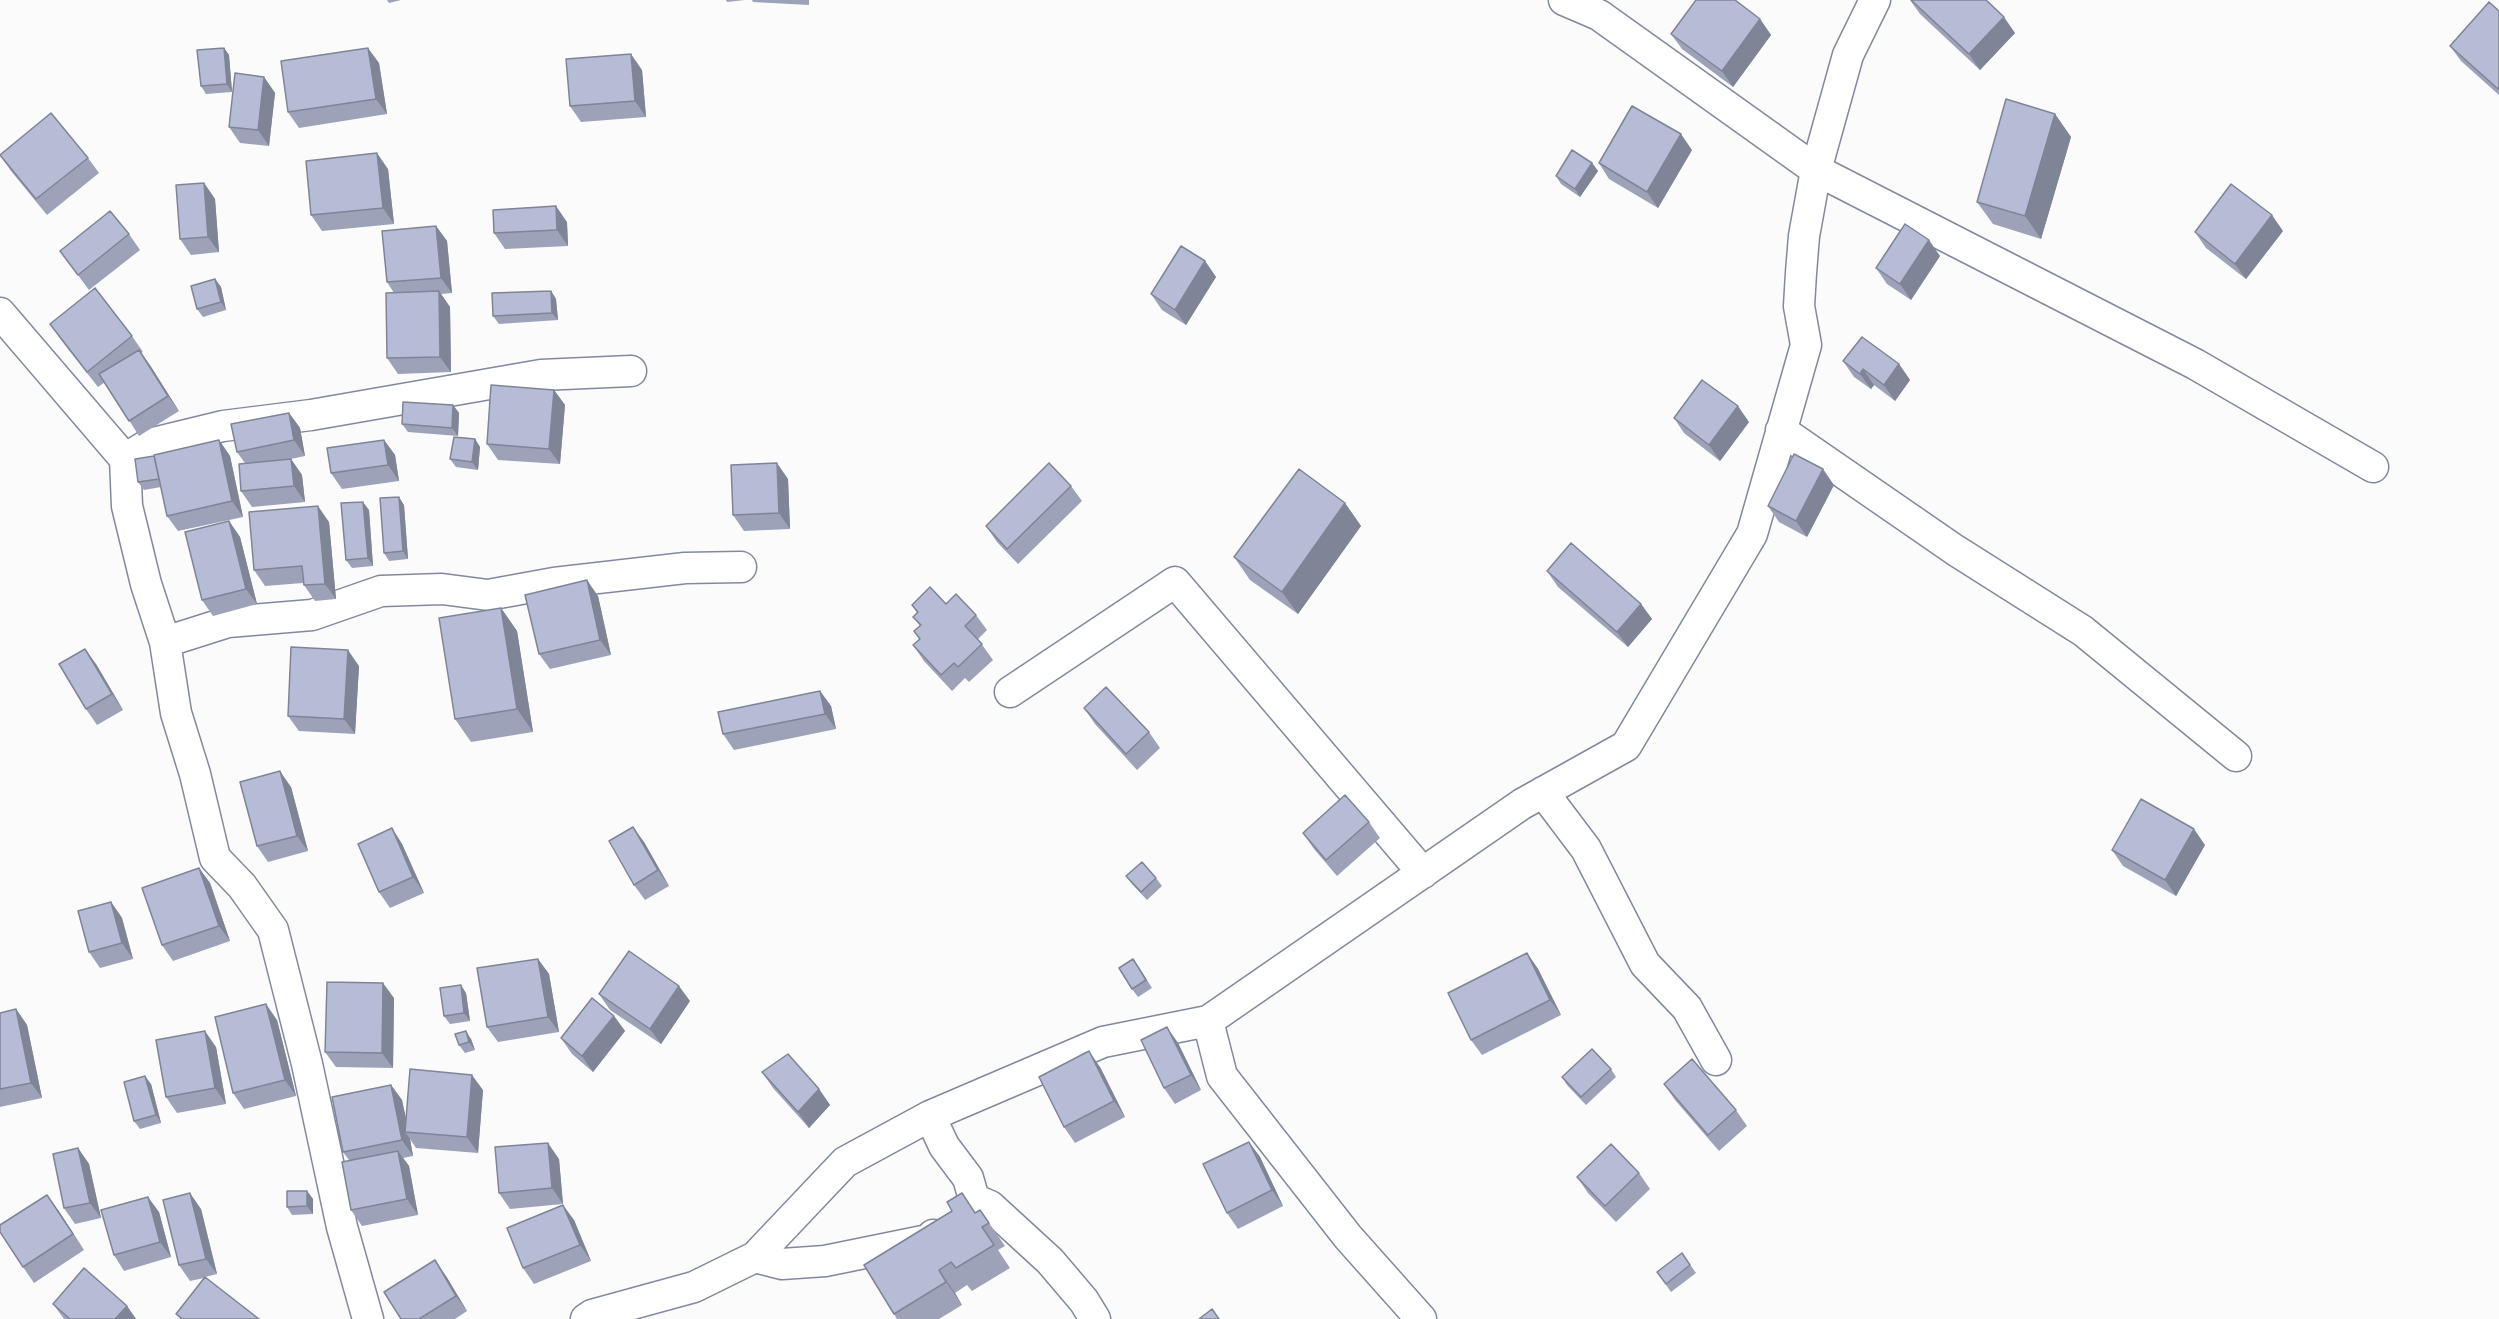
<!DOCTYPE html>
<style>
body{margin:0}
canvas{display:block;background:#fbfbfb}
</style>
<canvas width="2499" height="1319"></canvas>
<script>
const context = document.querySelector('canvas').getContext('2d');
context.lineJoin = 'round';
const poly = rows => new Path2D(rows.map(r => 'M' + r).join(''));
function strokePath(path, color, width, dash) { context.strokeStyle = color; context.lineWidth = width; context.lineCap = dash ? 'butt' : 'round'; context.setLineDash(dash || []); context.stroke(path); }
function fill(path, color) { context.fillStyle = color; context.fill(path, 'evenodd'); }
const street = poly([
 [1564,0,1599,15,1816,170,2195,364,2373,467],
 [0,313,125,459],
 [1781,430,1955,550,2083,631,2236,756],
 [165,642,228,622,312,615,381,591,442,589,488,595,554,583,685,568,741,567],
 [1010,692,1175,582,1423,873],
 [1543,792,1586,849,1645,964,1687,1008,1716,1060],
 [1208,1021,1222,1076,1348,1237,1421,1319],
 [930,1116,944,1146,968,1178,974,1199,990,1206,1050,1261,1084,1301,1095,1319],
 [755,1257,782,1264,825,1261,928,1240,933,1235],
 [368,1319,342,1227,307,1064,273,930,242,886,215,858,195,774,176,713,165,642,146,584,127,506,125,459,149,444,223,426,311,415,541,375,631,371],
 [586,1319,592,1315,694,1287,755,1257,845,1162,930,1116,1103,1042,1208,1021,1522,804,1626,746,1752,534,1806,345,1799,306,1801,273,1804,236,1816,170,1848,55,1875,0]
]);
const wall = poly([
 [387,0,401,0,389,3],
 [726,0,745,0,727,2],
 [752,0,809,0,809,5,753,2],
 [1910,0,2015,33,1980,70,1920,14],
 [2499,11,2499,95,2461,61,2450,46],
 [1760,19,1771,35,1733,87,1682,49,1671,34],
 [224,48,229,55,232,92,206,94,201,86],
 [379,63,387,114,299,128,288,112],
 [642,70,646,117,581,122,570,106],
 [264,77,275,93,269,146,240,143,229,127],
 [2055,114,2071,137,2041,239,1993,224,1977,202],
 [1692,150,1658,208,1609,179,1599,163],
 [0,155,88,158,99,173,47,215,11,171],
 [1592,163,1598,171,1580,197,1561,184,1556,176],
 [388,169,394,224,322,231,311,215],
 [204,183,215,199,219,252,191,255,180,239],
 [567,222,568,246,505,249,494,233],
 [436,226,447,241,452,293,441,294,450,307,451,372,398,374,387,358,394,293,387,282],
 [2283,231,2246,279,2206,248,2195,232],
 [129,234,140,250,89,290,60,251],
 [1940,256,1911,300,1887,284,1876,268],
 [1205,261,1216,277,1186,325,1162,310,1151,294],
 [215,279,221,287,226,310,203,317,197,309],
 [551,291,556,299,558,320,499,324,493,316],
 [50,324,132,336,143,352,141,353,179,411,139,436,105,382,98,387,61,340],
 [1843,361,1899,364,1910,380,1895,401,1874,385,1871,389,1854,377],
 [554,390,565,405,560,464,498,460,487,444],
 [453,405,459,413,458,436,408,432,402,424],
 [289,413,300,428,305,456,286,460,291,459,302,475,305,502,252,507,241,491,245,463,237,452],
 [1674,418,1749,422,1720,461,1684,433],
 [475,439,480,447,478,470,456,467,450,459],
 [219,440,230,456,243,517,178,531,167,516,161,487,144,490,138,482,154,456],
 [384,440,395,455,399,481,342,489,331,473],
 [788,479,790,529,744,531,733,515],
 [1834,485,1807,537,1779,522,1768,506],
 [1071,486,1082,501,1018,564,997,542,986,526],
 [1345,503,1361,526,1298,614,1250,580,1234,557],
 [404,505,408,559,389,561,384,553],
 [369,510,373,566,352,568,346,560],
 [229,521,240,537,257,604,213,616,202,600],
 [329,522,336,599,315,601,304,585,303,583,265,586,254,570],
 [1547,571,1641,604,1652,619,1628,647,1558,587],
 [598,596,611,655,550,669,539,654],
 [946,604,976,615,987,630,978,639,993,660,969,682,965,678,952,691,924,661,913,645,919,639,914,631,920,626,913,617,917,613,912,605],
 [501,608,517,631,533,732,471,742,455,719],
 [96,664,123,710,97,725,86,709],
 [359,666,355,734,299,731,288,716],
 [820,691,831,706,836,729,734,750,723,734],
 [1084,708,1149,732,1160,748,1137,770,1095,724],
 [291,787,308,851,268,862,257,846],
 [1369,822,1380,838,1337,876,1314,849,1303,833],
 [392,828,402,844,424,893,390,908,379,892],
 [644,842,669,886,645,900,634,885],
 [2205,845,2176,896,2123,866,2112,850],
 [199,868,210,883,230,941,173,961,162,945],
 [1126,876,1156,878,1162,886,1147,900,1132,884],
 [111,902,122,918,133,959,100,968,89,952],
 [1527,953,1538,969,1561,1015,1482,1055,1471,1040],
 [538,959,549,974,559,1032,498,1042,487,1027],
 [1139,967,1152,988,1138,997,1132,989],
 [466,993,470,1021,450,1024,444,1016],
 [599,994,690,1001,661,1044,610,1010],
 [394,998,393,1068,336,1067,325,1052],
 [16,1009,27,1025,42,1098,0,1107,0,1013],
 [614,1016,625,1031,593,1072,572,1054,561,1038],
 [277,1020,296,1096,244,1109,233,1093],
 [471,1039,475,1050,465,1053,459,1045],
 [1178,1043,1201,1090,1175,1104,1164,1088],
 [216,1047,226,1104,177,1113,166,1097],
 [1100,1067,1125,1117,1075,1143,1064,1127],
 [1611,1069,1616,1077,1586,1105,1567,1085,1562,1077],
 [762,1072,819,1089,830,1105,809,1128,773,1088],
 [151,1084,161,1123,140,1129,134,1121],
 [1664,1084,1736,1110,1747,1126,1719,1151,1675,1100],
 [391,1085,402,1100,406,1120,483,1090,478,1153,416,1148,410,1139,413,1156,403,1158,409,1166,418,1215,362,1226,351,1210,349,1160,343,1152],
 [1249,1142,1260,1157,1283,1206,1238,1229,1227,1213],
 [78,1148,89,1164,101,1218,75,1224,64,1208],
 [559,1159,563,1204,510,1209,499,1193],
 [1639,1173,1650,1189,1616,1222,1588,1193,1577,1177],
 [307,1191,313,1199,313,1214,292,1215,287,1207],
 [201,1209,217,1274,205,1277,259,1319,180,1319,176,1314,204,1278,190,1281,179,1265],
 [58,1210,84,1250,34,1283,23,1267],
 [980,1210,1005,1246,998,1250,1010,1268,972,1291,967,1285,955,1293,962,1305,939,1319,897,1319,894,1314],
 [159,1212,171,1257,124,1271,114,1255],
 [574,1220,591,1261,534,1284,523,1268],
 [1682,1253,1696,1273,1671,1292,1657,1272],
 [446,1276,467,1311,455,1319,401,1319],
 [53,1304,127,1306,136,1319,64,1319]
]);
const shadedWall = poly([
 [2004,17,2015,33,1980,70,1969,54],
 [1760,19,1771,35,1733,87,1722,71],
 [224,48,229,55,232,92,227,84],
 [368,48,379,63,387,114,376,99],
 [631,54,642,70,646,117,635,101],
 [264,77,275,93,269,146,258,130],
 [2055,114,2071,137,2041,239,2025,216],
 [1681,134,1692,150,1658,208,1647,192],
 [377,153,388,169,394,224,383,208],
 [1592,163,1598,171,1580,197,1575,189],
 [204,183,215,199,219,252,208,237],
 [556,206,567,222,568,246,557,230],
 [2272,215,2283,231,2246,279,2235,264],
 [436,226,447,241,452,293,441,278],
 [1929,240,1940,256,1911,300,1900,284],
 [1205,261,1216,277,1186,325,1175,310],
 [215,279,221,287,226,310,221,302],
 [439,291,450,307,451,372,440,357],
 [551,291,556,299,558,320,552,313],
 [139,350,150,365,179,411,168,396],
 [1899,364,1910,380,1895,401,1884,385],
 [1863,369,1874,385,1871,389,1860,374],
 [554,390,565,405,560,464,549,449],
 [453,405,459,413,458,436,452,428],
 [1738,406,1749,422,1720,461,1709,445],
 [289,413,300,428,305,456,294,440],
 [475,439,480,447,478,470,472,462],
 [219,440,230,456,243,517,232,501],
 [384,440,395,455,399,481,388,465],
 [291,459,302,475,305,502,294,486],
 [777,463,788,479,790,529,779,513],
 [1823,469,1834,485,1807,537,1796,521],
 [399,497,404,505,408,559,403,551],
 [363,502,369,510,373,566,368,558],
 [1345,503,1361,526,1298,614,1282,592],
 [318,506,329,522,336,599,325,584],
 [229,521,240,537,257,604,246,589],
 [587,580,598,596,611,655,600,640],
 [1641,604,1652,619,1628,647,1617,632],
 [501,608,517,631,533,732,517,709],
 [85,649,96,664,123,710,112,694],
 [348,650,359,666,355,734,344,719],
 [820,691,831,706,836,729,825,714],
 [280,771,291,787,308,851,297,836],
 [633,827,644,842,669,886,658,870],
 [392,828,402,844,424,893,413,877],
 [2194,829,2205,845,2176,896,2165,880],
 [199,868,210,883,230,941,219,926],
 [111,902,122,918,133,959,122,943],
 [1527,953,1538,969,1561,1015,1550,1000],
 [538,959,549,974,559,1032,548,1017],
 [383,983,394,998,393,1068,382,1053],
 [461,985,466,993,470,1021,464,1013],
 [679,986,690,1001,661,1044,650,1029],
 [266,1004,277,1020,296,1096,285,1080],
 [16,1009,27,1025,42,1098,31,1083],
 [614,1016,625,1031,593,1072,582,1056],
 [1167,1027,1178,1043,1201,1090,1191,1075],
 [205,1031,216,1047,226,1104,215,1088],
 [466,1031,471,1039,475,1050,469,1042],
 [1089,1051,1100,1067,1125,1117,1114,1101],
 [472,1075,483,1090,478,1153,467,1137],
 [145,1076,151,1084,161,1123,156,1115],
 [391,1085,402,1100,409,1132,405,1132,410,1139,413,1156,402,1140],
 [819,1089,830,1105,809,1128,798,1112],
 [1249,1142,1260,1157,1283,1206,1272,1190],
 [548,1143,559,1159,563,1204,552,1188],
 [78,1148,89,1164,101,1218,90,1203],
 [398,1151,409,1166,418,1215,407,1199],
 [307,1191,313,1199,313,1214,307,1206],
 [190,1193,201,1209,217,1274,206,1259],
 [47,1195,58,1210,84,1250,73,1234],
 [148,1197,159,1212,171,1257,160,1242],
 [563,1205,574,1220,591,1261,580,1245],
 [435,1260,446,1276,467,1311,456,1296],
 [939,1270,955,1293,962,1305,946,1282],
 [127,1306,136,1319,115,1319]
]);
const building = poly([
 [1696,0,1735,0,1760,19,1722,71,1671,34,1696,0],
 [1911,0,1986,0,2004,17,1969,54,1911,0],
 [2489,2,2499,11,2499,87,2498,89,2450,46,2489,2],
 [224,48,227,84,201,86,197,50,224,48],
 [368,48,376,99,288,112,281,61,368,48],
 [631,54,635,101,570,106,566,59,631,54],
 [235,73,264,77,258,130,229,127,235,73],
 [2006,99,2055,114,2025,216,1977,202,2006,99],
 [1632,106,1681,134,1647,192,1599,163,1632,106],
 [51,113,88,158,36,199,0,155,51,113],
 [1572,150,1592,163,1575,189,1556,176,1572,150],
 [377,153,383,208,311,215,306,161,377,153],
 [204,183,208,237,180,239,176,185,204,183],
 [2231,184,2272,215,2235,264,2195,232,2231,184],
 [556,206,557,230,494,233,493,210,556,206],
 [110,211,129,234,78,275,60,251,110,211],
 [1905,224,1929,240,1900,284,1876,268,1905,224],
 [436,226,441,278,387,282,382,231,436,226],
 [1181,246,1205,261,1175,310,1151,294,1181,246],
 [215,279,221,302,197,309,191,286,215,279],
 [95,288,132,336,87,372,50,324,95,288],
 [439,291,440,357,387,358,386,293,439,291],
 [551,291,552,313,493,316,492,293,551,291],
 [1862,337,1899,364,1884,385,1863,369,1860,374,1843,361,1862,337],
 [139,350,168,396,129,421,99,374,139,350],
 [1702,380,1738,406,1709,445,1674,418,1702,380],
 [491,385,554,390,549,449,487,444,491,385],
 [403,402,453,405,452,428,402,424,403,402],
 [289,413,294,440,237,452,231,424,289,413],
 [454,437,475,439,472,462,450,459,454,437],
 [219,440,232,501,167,516,154,455,219,440],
 [384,440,388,465,331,473,327,448,384,440],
 [1794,454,1823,469,1796,521,1768,506,1794,454],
 [154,456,159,479,138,482,135,459,154,456],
 [291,459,294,486,241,491,239,464,291,459],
 [777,463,779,513,733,515,731,465,777,463],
 [1049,463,1071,486,1007,549,986,526,1049,463],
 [1299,469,1345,503,1282,592,1234,557,1299,469],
 [399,497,403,551,384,553,380,498,399,497],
 [363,502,368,558,346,560,341,503,363,502],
 [318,506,325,584,304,585,302,566,254,570,249,512,318,506],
 [229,521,246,589,202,600,185,532,229,521],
 [1571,543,1641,604,1617,632,1547,571,1571,543],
 [587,580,600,640,539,654,525,595,587,580],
 [930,587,946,604,956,594,976,615,965,626,982,644,958,667,954,663,941,675,913,645,920,639,914,631,921,625,913,617,918,612,912,605,930,587],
 [501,608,517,709,455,719,439,618,501,608],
 [291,647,348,650,344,719,288,716,291,647],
 [85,649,112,694,86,709,59,664,85,649],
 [1106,687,1149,732,1126,754,1084,708,1106,687],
 [820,691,825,714,723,734,718,712,820,691],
 [280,771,297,836,257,846,240,782,280,771],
 [1345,795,1369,822,1326,860,1303,833,1345,795],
 [2141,799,2194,829,2165,880,2112,850,2141,799],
 [633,827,658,870,634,885,609,841,633,827],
 [392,828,413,877,379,892,358,844,392,828],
 [1142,862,1156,878,1141,892,1126,876,1142,862],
 [199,868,219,926,162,945,142,888,199,868],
 [111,902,122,943,89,952,78,911,111,902],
 [629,951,679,986,650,1029,599,994,629,951],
 [1527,953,1550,1000,1471,1040,1448,993,1527,953],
 [538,959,548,1017,487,1027,477,968,538,959],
 [1133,959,1146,980,1132,989,1119,968,1133,959],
 [327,982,383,983,382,1053,325,1052,327,982],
 [461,985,464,1013,444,1016,440,988,461,985],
 [592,998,614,1016,582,1056,561,1038,592,998],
 [266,1004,285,1080,233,1093,215,1017,266,1004],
 [16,1009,31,1083,0,1089,0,1013,16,1009],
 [1167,1027,1191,1075,1164,1088,1141,1040,1167,1027],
 [205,1031,215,1088,166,1097,156,1040,205,1031],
 [466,1031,469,1042,459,1045,455,1034,466,1031],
 [1592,1049,1611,1069,1581,1097,1562,1077,1592,1049],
 [1089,1051,1114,1101,1064,1127,1039,1077,1089,1051],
 [788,1054,819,1089,798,1112,762,1072,788,1054],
 [1692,1059,1736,1110,1708,1135,1664,1084,1692,1059],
 [410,1069,472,1075,467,1137,405,1132,410,1069],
 [145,1076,156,1115,134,1121,124,1082,145,1076],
 [391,1085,402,1140,343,1152,332,1097,391,1085],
 [1249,1142,1272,1190,1227,1213,1203,1164,1249,1142],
 [548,1143,552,1188,499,1193,495,1147,548,1143],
 [1611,1144,1639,1173,1605,1206,1577,1177,1611,1144],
 [78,1148,90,1203,64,1208,53,1154,78,1148],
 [398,1151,407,1199,351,1210,342,1162,398,1151],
 [287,1191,307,1191,307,1206,287,1207,287,1191],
 [190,1193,206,1259,179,1265,163,1200,190,1193],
 [962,1193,975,1213,980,1210,989,1223,982,1227,994,1245,956,1268,951,1262,939,1270,946,1282,894,1314,864,1265,952,1211,947,1202,962,1193],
 [47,1195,73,1234,23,1267,0,1232,0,1225,47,1195],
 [148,1197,160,1242,114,1255,101,1210,148,1197],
 [563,1205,580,1245,523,1268,507,1228,563,1205],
 [1682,1253,1690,1265,1666,1284,1657,1272,1682,1253],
 [435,1260,456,1296,419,1319,401,1319,384,1292,435,1260],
 [84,1268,127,1306,115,1319,70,1319,53,1304,84,1268],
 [205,1277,259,1319,183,1319,176,1314,205,1277],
 [1212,1309,1219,1319,1199,1319,1212,1309]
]);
strokePath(street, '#8388a1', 33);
strokePath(street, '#fff', 30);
fill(wall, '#9da2b8');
fill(shadedWall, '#7f8496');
fill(building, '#b6bcd6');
strokePath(building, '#7f8496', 1.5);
</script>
